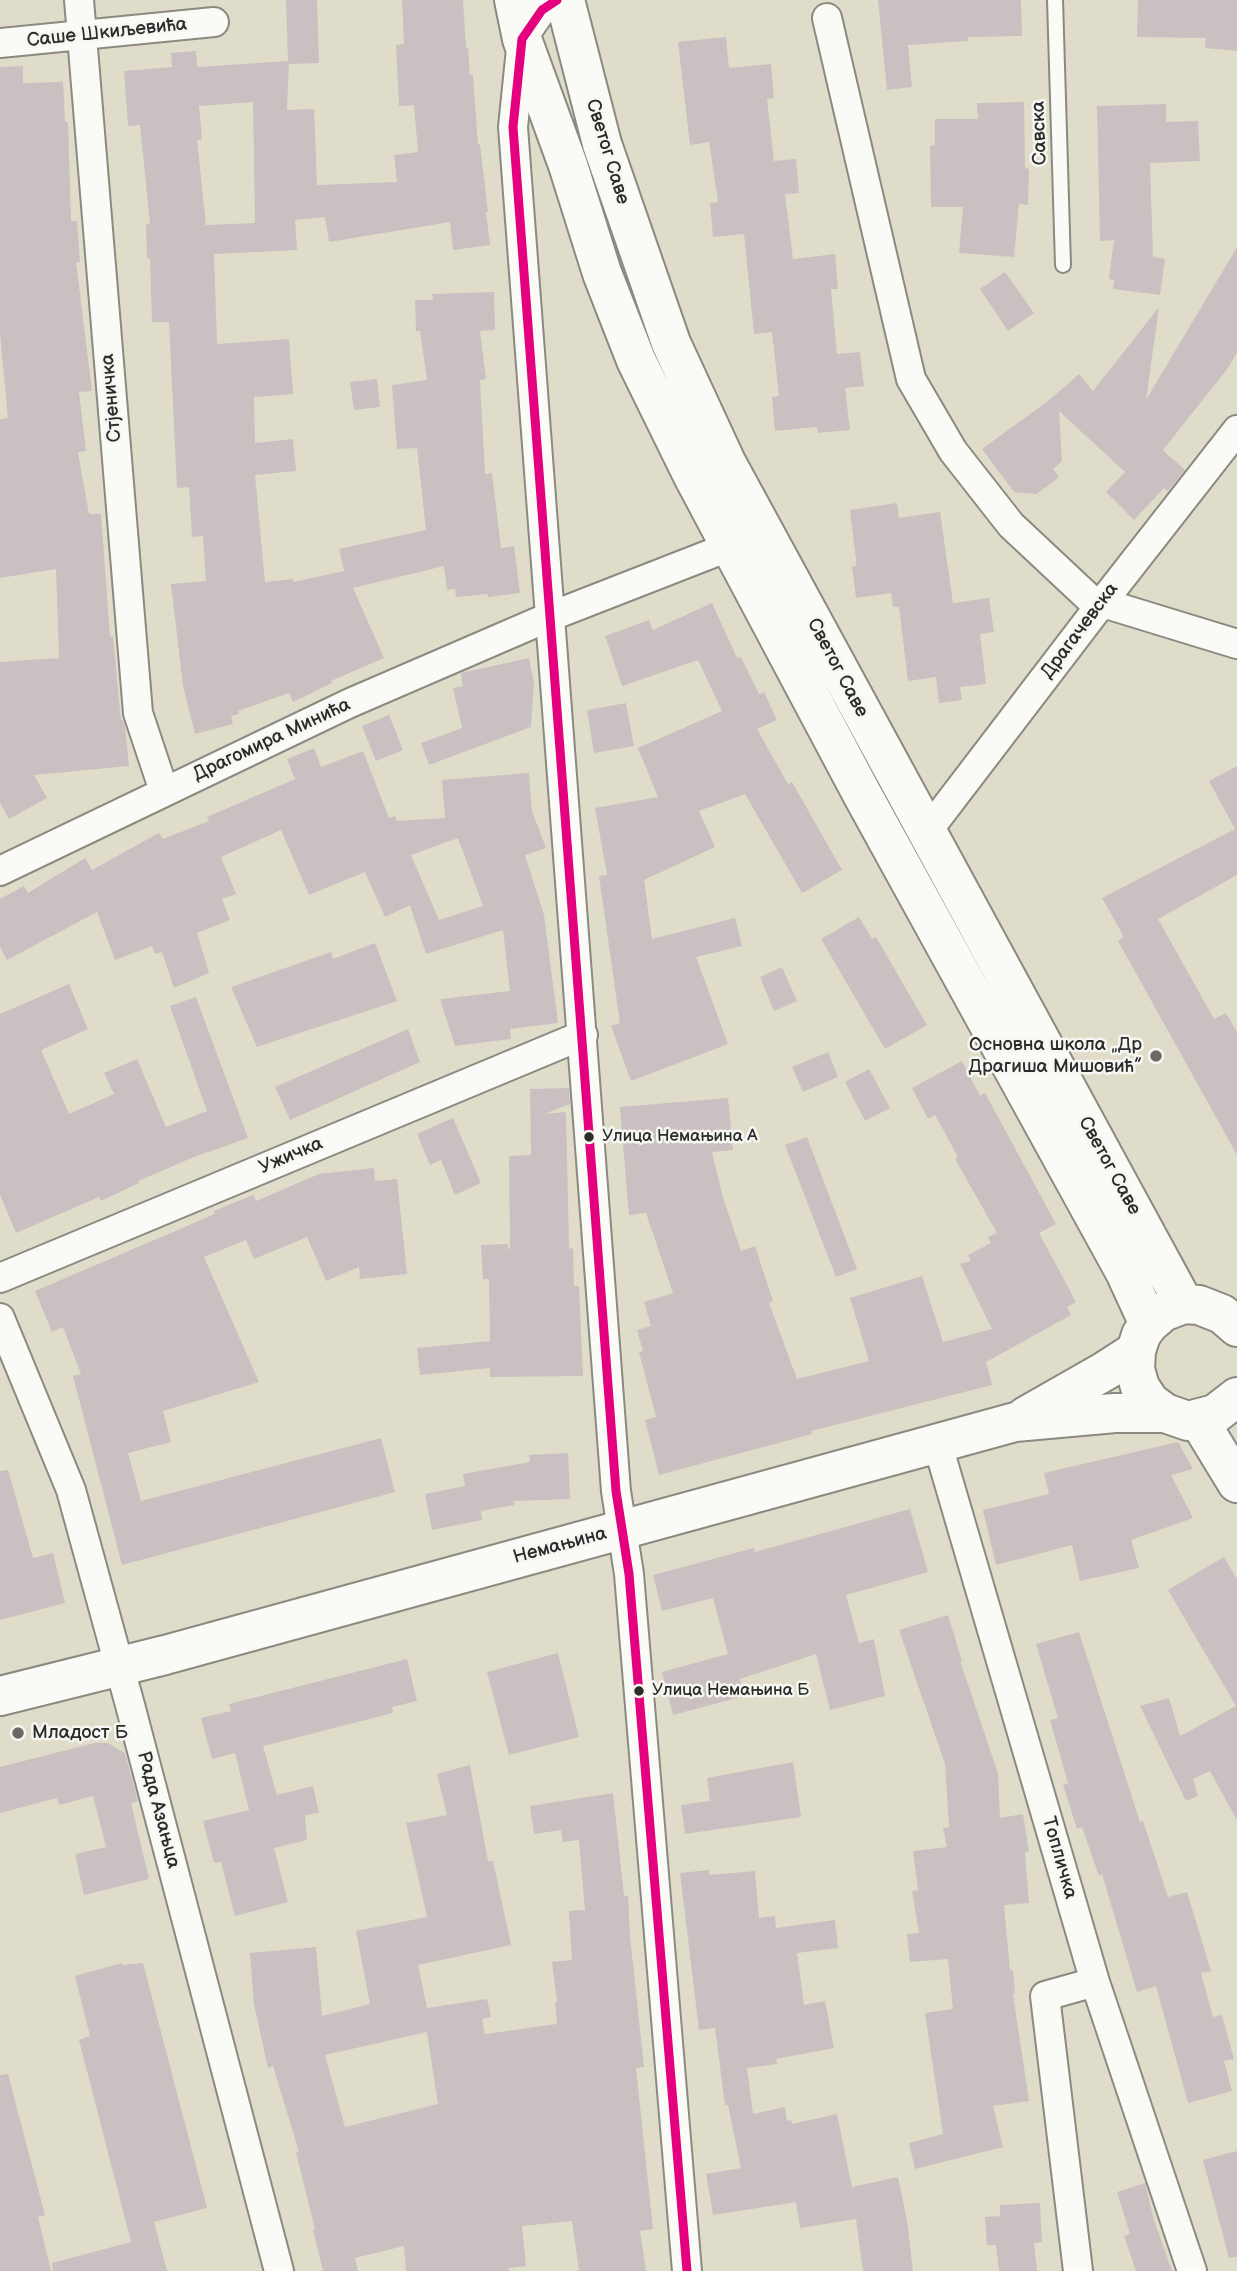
<!DOCTYPE html>
<meta charset="utf-8">
<style>
body{margin:0}
canvas{display:block;background:#e0dcca}
</style>
<canvas width="1237" height="2271"></canvas>
<script>
const context = document.querySelector('canvas').getContext('2d');
context.lineJoin = 'round';
function fill(path, color) { context.fillStyle = color; context.fill(path, 'evenodd'); }
const poly = rows => new Path2D(rows.map(r => 'M' + r).join(''));
function strokePath(path, color, width, dash) { context.strokeStyle = color; context.lineWidth = width; context.lineCap = dash ? 'butt' : 'round'; context.setLineDash(dash || []); context.stroke(path); }
function drawText(font, color, halo, rows, align = 'center') {
  context.font = font + ' "Balsamiq Sans",sans-serif'; context.lineWidth = 5; context.setLineDash([]); context.textBaseline = 'middle'; context.strokeStyle = halo; context.fillStyle = color; for (const [text, x, y, turn = 0] of rows) {
    context.save(); context.translate(x, y); context.rotate((+turn || 0) * Math.PI / 180); context.textAlign = isNaN(turn) ? turn : align; if (halo) context.strokeText(text, 0, 0); context.fillText(text, 0, 0); context.restore();
  }
}
const building = poly([
 [286,0,317,0,319,63,289,64,287,110,314,109,317,185,397,182,394,155,418,152,414,105,399,106,396,45,404,44,402,0,463,0,466,48,468,48,470,75,473,75,478,145,480,144,488,212,486,212,490,245,453,250,450,222,329,242,325,217,295,220,297,250,214,254,217,344,289,339,293,394,254,397,255,443,293,439,296,471,255,475,265,582,293,579,293,582,344,571,339,549,426,530,417,448,397,449,392,385,427,380,420,331,416,331,415,300,433,300,432,294,494,292,495,330,480,331,486,379,480,380,485,474,492,473,501,548,514,546,520,593,488,597,488,594,456,597,455,589,447,590,444,566,353,588,384,658,331,681,332,683,293,702,289,693,238,711,239,714,231,716,233,724,195,734,183,686,171,584,206,581,203,536,192,537,189,487,177,488,169,322,152,322,150,258,147,259,146,224,150,224,140,125,128,126,124,71,172,67,171,53,196,51,197,67,288,61],
 [253,102,255,223,206,225,197,140,202,139,199,106],
 [878,0,1021,0,1022,36,968,37,968,41,908,45,912,87,887,90],
 [1138,0,1237,0,1237,51,1205,48,1206,38,1137,37],
 [726,37,729,68,771,64,774,98,767,99,774,161,796,159,799,193,785,194,793,259,835,254,838,289,831,289,837,354,860,352,864,386,845,388,850,430,818,433,817,427,775,431,772,397,779,396,772,332,754,334,744,234,713,237,710,203,718,202,709,142,690,145,678,42],
 [23,66,23,83,63,82,65,122,68,122,71,221,77,221,80,262,76,262,92,391,79,392,86,451,78,452,89,514,101,514,110,637,113,637,121,720,123,720,125,727,129,766,34,775,47,798,9,819,0,803,0,662,59,658,56,569,0,578,0,419,8,418,0,334,0,67],
 [1024,102,1025,168,1029,169,1028,205,1019,204,1014,257,959,253,963,207,931,207,930,146,935,145,935,119,978,119,977,103],
 [1166,104,1166,122,1198,121,1200,161,1150,163,1153,257,1165,259,1160,295,1113,289,1114,280,1109,279,1114,240,1100,241,1097,106],
 [1237,247,1237,353,1228,368,1163,450,1185,470,1168,491,1164,488,1134,520,1106,492,1125,472,1059,411,1062,461,1053,469,1059,477,1037,494,1014,492,982,449,1048,401,1079,374,1093,391,1159,307,1146,400],
 [1005,272,1034,313,1008,331,980,289],
 [377,379,380,407,354,410,350,382],
 [897,503,899,518,940,512,953,603,989,598,994,632,980,634,986,684,960,687,962,700,939,703,936,677,908,681,899,607,893,607,891,593,856,598,852,566,856,566,856,560,850,510],
 [712,603,737,658,741,657,759,694,764,692,777,720,757,729,788,784,792,782,842,870,802,893,745,794,699,811,715,847,644,880,652,939,735,918,742,946,696,957,728,1044,631,1081,611,1026,620,1023,599,876,607,875,595,808,658,797,638,748,722,711,698,660,622,686,605,636,649,620,653,630],
 [529,658,534,683,531,727,429,765,421,743,462,728,453,688,463,686,461,673],
 [626,703,634,746,594,753,587,710],
 [389,715,403,750,376,761,362,726],
 [314,748,321,767,363,751,389,818,395,816,397,821,445,818,442,780,529,773,532,811,546,848,525,855,544,915,558,1023,510,1029,511,1039,455,1046,440,999,510,991,503,930,426,954,410,905,385,917,365,872,309,895,281,830,221,857,236,894,222,899,230,920,197,933,209,973,174,988,162,952,155,954,152,946,115,960,97,912,7,960,0,947,0,899,24,886,28,893,85,858,92,870,159,833,163,839,209,821,207,817,295,779,287,759],
 [458,838,483,906,439,920,411,855],
 [1237,766,1237,875,1158,919,1214,1019,1226,1013,1237,1032,1237,1155,1118,941,1124,937,1102,898,1235,829,1209,781],
 [859,917,872,939,876,937,927,1025,885,1049,821,939],
 [375,943,397,1001,257,1047,231,987,331,952,333,959],
 [782,967,797,1001,774,1011,760,977],
 [69,984,88,1029,41,1050,69,1114,114,1094,104,1073,137,1059,166,1127,207,1111,170,1006,196,997,248,1138,194,1157,138,1181,139,1183,101,1201,99,1197,16,1233,0,1195,0,1014],
 [408,1029,420,1062,290,1120,275,1087],
 [828,1052,838,1077,803,1092,792,1067],
 [962,1061,980,1096,985,1093,1056,1224,1039,1233,1076,1302,1067,1307,1071,1315,986,1362,992,1385,811,1431,812,1434,659,1475,645,1420,656,1417,639,1352,643,1351,637,1330,651,1326,644,1302,673,1293,646,1213,629,1215,620,1107,728,1098,733,1150,712,1152,723,1198,741,1251,755,1246,773,1301,769,1303,797,1379,869,1361,850,1298,922,1276,943,1342,992,1329,960,1264,971,1261,968,1255,991,1243,988,1237,997,1233,955,1159,958,1157,935,1115,928,1119,912,1088],
 [869,1069,890,1108,865,1121,845,1082],
 [569,1088,570,1104,544,1114,566,1112,569,1249,573,1248,574,1286,579,1286,583,1376,490,1377,490,1368,420,1375,417,1348,490,1341,489,1279,483,1279,481,1245,507,1244,510,1251,509,1156,531,1155,530,1089],
 [453,1118,481,1183,455,1195,441,1160,430,1165,417,1134],
 [807,1137,857,1269,836,1277,785,1145],
 [374,1168,375,1181,397,1179,407,1274,360,1279,359,1267,326,1281,307,1237,254,1259,246,1240,204,1257,259,1382,163,1411,171,1442,128,1453,141,1501,381,1438,395,1492,122,1565,73,1376,81,1374,63,1327,52,1332,35,1291,215,1214,214,1211,253,1195,256,1201,319,1174],
 [1178,1442,1193,1469,1171,1475,1193,1518,1131,1540,1139,1568,1080,1581,1072,1545,996,1565,983,1510,1049,1494,1044,1473],
 [568,1453,570,1499,514,1501,514,1505,481,1511,482,1520,432,1530,425,1494,465,1486,463,1474,530,1462,529,1455],
 [8,1470,33,1558,53,1553,65,1603,0,1620,0,1471],
 [910,1509,928,1572,846,1595,859,1643,874,1639,885,1696,830,1710,816,1654,740,1679,744,1696,673,1715,662,1672,728,1654,713,1598,662,1611,653,1575,754,1548,755,1552],
 [1224,1557,1237,1579,1237,1820,1210,1771,1193,1779,1198,1796,1186,1801,1140,1706,1169,1698,1180,1736,1236,1706,1168,1590],
 [948,1615,962,1661,960,1661,998,1773,1000,1818,1023,1814,1029,1852,1025,1852,1029,1903,1004,1905,1010,1971,1013,1970,1015,1993,1013,1994,1029,2101,993,2106,1003,2147,915,2169,909,2143,943,2134,925,2013,953,2009,948,1959,910,1962,907,1934,919,1933,912,1891,918,1890,913,1851,947,1847,943,1828,949,1827,945,1764,899,1630],
 [1079,1632,1140,1822,1143,1821,1168,1897,1187,1892,1211,1971,1201,1973,1213,2017,1222,2015,1234,2059,1224,2061,1232,2091,1188,2103,1156,1986,1137,1992,1102,1874,1099,1876,1082,1827,1077,1829,1063,1785,1068,1783,1050,1720,1058,1718,1036,1644],
 [558,1653,579,1737,509,1755,487,1672],
 [407,1659,417,1701,392,1707,393,1713,263,1746,277,1795,313,1786,319,1813,305,1815,307,1840,274,1848,288,1902,235,1916,221,1862,214,1863,203,1821,249,1810,235,1753,212,1759,201,1718,231,1711,229,1704],
 [94,1743,108,1743,125,1753,138,1801,131,1803,149,1879,84,1895,75,1854,106,1847,93,1796,59,1805,57,1798,0,1813,0,1767],
 [793,1762,801,1817,685,1834,681,1805,710,1801,707,1778],
 [470,1765,488,1861,493,1861,511,1945,418,1965,427,2008,487,1999,491,2017,482,2019,485,2034,557,2024,555,2003,557,2002,552,1962,572,1960,569,1911,585,1910,579,1840,563,1842,561,1830,534,1834,530,1806,613,1793,624,1896,628,1896,630,1936,644,2067,636,2068,653,2229,640,2231,646,2271,579,2271,572,2221,522,2226,526,2266,509,2268,509,2271,406,2271,404,2246,355,2258,358,2271,323,2271,313,2230,315,2229,296,2152,299,2152,273,2066,268,2068,254,2004,250,1953,316,1947,322,2016,370,2004,356,1931,427,1917,406,1823,447,1815,437,1774],
 [427,2032,438,2104,345,2127,325,2055],
 [709,1870,709,1875,755,1871,759,1918,775,1916,776,1928,835,1920,838,1948,797,1953,804,2005,825,2001,834,2048,776,2059,777,2064,747,2068,753,2114,785,2107,787,2121,791,2120,792,2124,837,2114,852,2187,898,2177,907,2220,913,2271,863,2271,856,2219,800,2228,796,2202,713,2215,706,2174,741,2168,728,2105,725,2105,715,2028,699,2030,680,1873],
 [122,1963,122,1965,143,1963,207,2208,154,2222,167,2271,53,2271,52,2263,131,2242,79,2040,90,2036,75,1976],
 [8,2074,45,2215,38,2217,51,2271,0,2271,0,2075],
 [1237,2151,1237,2257,1229,2258,1203,2160],
 [1145,2183,1154,2220,1172,2271,1136,2271,1124,2236,1130,2234,1117,2192],
 [1040,2203,1042,2242,1034,2243,1037,2271,999,2271,996,2245,987,2245,985,2217,1000,2216,1000,2205]
]);
const lane = poly([
 [1055,0,1063,265]
]);
const street = poly([
 [79,0,138,713,164,791],
 [557,0,542,10,522,39,513,127,616,1491,629,1574,687,2271],
 [827,18,911,379,953,451,1011,525,1090,599,1237,644],
 [0,43,214,22],
 [926,833,1101,604,1237,430],
 [0,871,350,703,549,617,731,546,745,538],
 [0,1278,583,1035],
 [0,1318,71,1490,130,1705,279,2271],
 [937,1442,1095,1982,1192,2271],
 [1078,2271,1045,1996,1095,1982]
]);
const secondary = poly([
 [514,0,522,39,568,165,602,273,636,360,693,476,862,794,1125,1272,1149,1324],
 [565,0,602,144,671,343,726,462,1184,1304],
 [1237,1327,1222,1314,1199,1305,1184,1304,1163,1312,1149,1324,1141,1335,1136,1351,1135,1369,1140,1387,1150,1402,1165,1413,1188,1421,1215,1414,1237,1397],
 [1026,1416,1105,1371,1136,1351],
 [1198,1419,1237,1483],
 [0,1696,165,1655,1015,1422,1115,1413,1165,1413]
]);
const bus1 = poly([
 [557,0,542,10,522,39,513,127,616,1491,629,1574,687,2271]
]);
const markers = [
 [1156,1056,7,"#6a6963"],
 [589,1137,6,"#2b2b2b"],
 [639,1691,6,"#2b2b2b"],
 [18,1733,7,"#6a6963"]
];
const busNames = [
 ["Улица Немањина А",602,1137],
 ["Улица Немањина Б",652,1691]
];
const streetNames = [
 ["Саше Шкиљевића",107,33,-6],
 ["Савска",1040,133,-92],
 ["Светог Саве",607,152,73],
 ["Стјеничка",112,398,-95],
 ["Драгачевска",1080,631,-53],
 ["Светог Саве",837,668,62],
 ["Драгомира Минића",272,740,-25],
 ["Ужичка",291,1156,-23],
 ["Светог Саве",1109,1166,61],
 ["Немањина",560,1546,-15],
 ["Рада Азањца",158,1810,75],
 ["Топличка",1059,1858,74]
];
const poiNames = [
 ["Основна школа „Др",1142,1045],
 ["Драгиша Мишовић”",1142,1067],
 ["Младост Б",32,1733,"left"]
];
fill(building, '#cac0c1');
strokePath(lane, '#8b8980', 18);
strokePath(street, '#8b8980', 32);
strokePath(secondary, '#8b8980', 42);
strokePath(lane, '#fafaf7', 14);
strokePath(street, '#fafaf7', 28);
strokePath(secondary, '#fafaf7', 38);
strokePath(bus1, '#e5007d', 9);
for (const [x, y, r, color] of markers) { const dot = new Path2D(); dot.arc(x, y, r, 0, 2 * Math.PI); context.fillStyle = color; context.fill(dot); strokePath(dot, '#f6f6f2', 2.5); }
drawText('17px', '#2b2b2b', '#f6f6f2', busNames, 'left');
drawText('19px', '#2b2b2b', '#f6f6f2', streetNames);
drawText('19px', '#2b2b2b', '#f6f6f2', poiNames, 'right');
</script>
